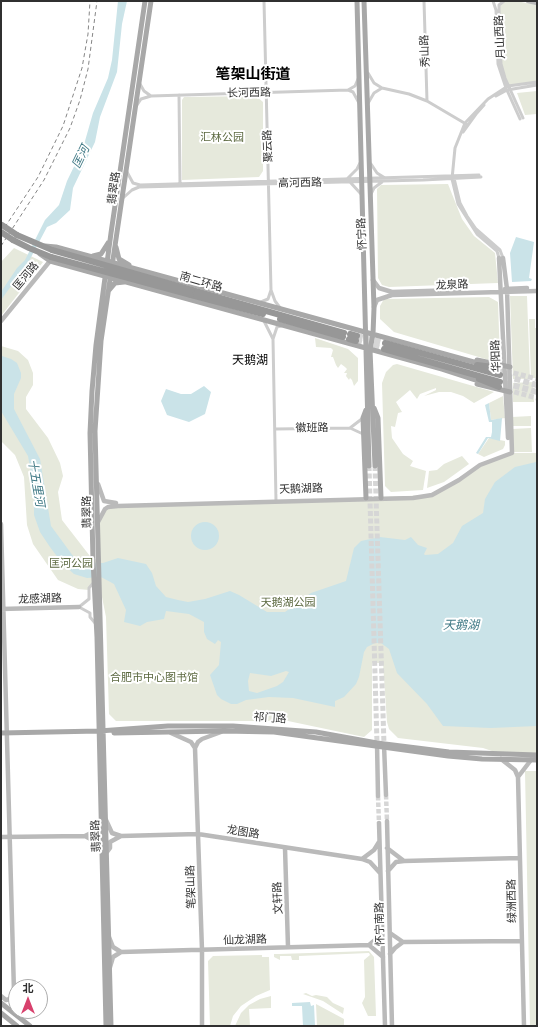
<!DOCTYPE html>
<meta charset="utf-8">
<style>
body{margin:0}
#map{position:relative;width:538px;height:1027px;overflow:hidden;background:#fff;font-family:Mulish,"Noto Sans SC",sans-serif}
canvas{display:block}
.frame{position:absolute;inset:0;border:2px solid #303030;pointer-events:none}
.north{position:absolute;left:8px;top:979px;width:40px;height:40px;box-sizing:border-box;background:#fff;border:1px solid #acacac;border-radius:50%;rotate:0deg;font-size:11px;font-weight:700;line-height:16px;text-align:center;color:#303030}
.north::after{content:'';display:block;margin:auto;width:14px;height:18px;background:#d8416d;clip-path:polygon(50% 0,100% 100%,50% 72%,0 100%)}
</style>
<div id="map">
<canvas width="538" height="1027"></canvas>
<div class="frame"></div>
<div class="north">北</div>
</div>
<script>
const context = document.querySelector('canvas').getContext('2d');
context.lineJoin = 'round';
function fill(path, color) { context.fillStyle = color; context.fill(path, 'evenodd'); }
const poly = rows => new Path2D(rows.map(r => 'M' + r).join(''));
function strokePath(path, color, width, dash) { context.strokeStyle = color; context.lineWidth = width; context.lineCap = dash ? 'butt' : 'round'; context.setLineDash(dash || []); context.stroke(path); }
function drawText(font, color, halo, rows, align = 'center') {
  context.font = font + ' Mulish,"Noto Sans SC",sans-serif'; context.lineWidth = 4; context.setLineDash([]); context.textBaseline = 'middle'; context.strokeStyle = halo; context.fillStyle = color; for (const [text, x, y, turn = 0] of rows) {
    context.save(); context.translate(x, y); context.rotate((+turn || 0) * Math.PI / 180); context.textAlign = isNaN(turn) ? turn : align; if (halo) context.strokeText(text, 0, 0); context.fillText(text, 0, 0); context.restore();
  }
}
const green = poly([
 [504,1,516,1,537,5,537,82,508,86,501,64,499,10,501,2],
 [537,91,537,114,525,115,517,93],
 [256,96,263,102,263,171,259,177,182,180,182,100,184,97],
 [448,184,462,219,474,236,495,253,498,283,389,287,382,285,378,278,377,189,381,185],
 [14,248,43,262,1,316,1,262],
 [510,296,527,296,530,379,513,379],
 [489,297,498,302,500,361,499,363,394,332,380,319,380,306,384,299],
 [529,319,535,319,535,328,537,328,536,378,531,378],
 [315,338,348,349,358,358,358,381,354,386,352,380,350,378,349,380,346,376,347,373,344,373,347,369,345,367,341,364,338,368,336,365,333,357,331,357,333,350,331,348,316,347],
 [1,346,18,351,28,360,33,373,33,385,26,397,26,409,48,438,60,463,63,476,58,492,62,520,93,560,98,560,98,522,108,507,432,495,480,465,512,453,537,453,537,755,501,754,483,748,398,738,389,729,387,722,383,663,372,663,372,730,364,737,288,721,116,721,109,714,106,617,99,582,94,582,89,590,78,589,58,580,33,544,27,525,24,477,15,455,1,441],
 [397,364,494,392,474,403,463,396,451,392,439,392,424,396,436,390,436,388,420,394,417,399,410,390,396,402,402,412,398,413,395,427,391,426,392,438,403,454,413,461,410,466,426,471,423,490,391,492,385,486,382,383,386,372,393,365],
 [533,382,534,402,513,402,513,383],
 [503,396,505,418,491,420,489,403],
 [531,416,531,426,512,426,512,417],
 [531,428,532,452,512,452,512,429],
 [489,438,505,441,505,445,503,449,484,457,478,454],
 [462,456,469,464,444,482,427,488,429,471,437,470,444,464],
 [525,771,537,771,537,1026,530,1026],
 [369,951,374,957,376,1016,368,1016,362,1003,365,997,364,960,370,955,369,953,299,956,299,960,292,960,291,956,280,956,280,960,274,957,274,954,279,954],
 [262,955,262,957,269,957,270,990,256,996,241,1006,233,1016,230,1026,210,1026,208,961,213,956],
 [306,993,312,996,316,995,327,997,333,1003,344,1008,343,1014,323,1001,303,994],
 [271,996,271,1008,249,1009,250,1026,235,1026,241,1013,249,1005,260,999],
 [316,1004,344,1019,344,1025,317,1026]
]);
const water = poly([
 [118,1,127,1,122,24,117,72,100,117,95,142,73,188,70,210,56,223,47,227,29,261,1,300,1,292,17,268,25,260,45,220,59,205,67,181,83,148,93,113,108,78,112,60],
 [516,237,534,242,529,278,532,279,531,281,512,282,510,253],
 [2,356,11,359,17,363,21,373,21,378,14,394,14,409,40,459,51,526,76,560,87,563,103,563,118,558,146,564,152,573,156,586,166,597,178,600,188,602,205,599,230,591,239,595,267,612,285,612,311,593,346,581,354,548,361,541,380,537,405,540,411,537,418,545,427,548,424,554,425,555,438,554,453,543,462,526,483,513,485,499,495,482,515,467,536,462,537,726,491,728,443,726,427,704,397,673,389,649,381,643,375,643,367,647,364,652,359,677,356,684,344,697,335,701,335,707,293,698,269,697,246,700,237,704,231,704,221,699,217,695,210,675,219,665,221,642,218,640,215,644,207,639,204,632,204,622,189,614,166,611,164,619,147,622,140,626,124,622,126,610,114,584,101,577,87,578,74,574,62,563,50,547,40,532,34,515,34,491,28,456,1,411],
 [286,671,289,672,283,682,277,686,257,693,249,691,248,681,250,673,271,676],
 [204,386,211,392,205,414,189,422,167,415,161,401,166,389,181,394,191,394],
 [489,403,491,420,502,418,500,441,488,438,478,454,476,453,486,437,491,437,492,432,492,422,489,422,485,405],
 '191 536a14 14 0 1 1 28 0a14 14 0 1 1-28 0Z',
 [310,1002,311,1006,314,1005,315,1026,303,1026,302,1006,292,1006,292,1003]
]);
const secondaryTunnel = poly([
 [386,795,387,821],
 [378,796,379,823]
]);
const primaryTunnel = poly([
 [499,369,537,379],
 [507,390,537,398],
 [369,466,377,743],
 [375,466,384,744]
]);
const highwayTunnel = poly([
 [357,336,385,343],
 [356,341,384,349],
 [506,376,537,385],
 [505,383,537,392]
]);
const street = poly([
 [264,1,271,290],
 [424,1,427,101],
 [493,1,496,10,498,64,506,88,520,119],
 [504,1,499,5,499,10,501,64,505,78,523,118],
 [358,79,355,86,348,90,353,92,359,103],
 [382,88,409,94,427,101,466,124],
 [179,95,180,184],
 [151,96,348,90],
 [496,96,507,90,537,85],
 [137,105,141,99,151,96,144,91,140,84],
 [367,105,374,93,382,88,374,83,368,73],
 [463,132,476,114,484,105],
 [371,164,377,173,385,178],
 [127,172,133,183,140,185,479,175],
 [348,178,357,169,360,163],
 [454,178,460,203,467,216,476,229,500,250,503,258],
 [350,182,361,194],
 [371,194,374,188,382,182],
 [123,198,132,190,139,187,423,180,481,177],
 [499,258,497,251,477,234,458,204,452,179,455,148,465,123,488,99,508,86,537,82],
 [261,302,268,299,271,290,275,301,281,309],
 [264,321,273,339,276,501],
 [273,339,277,327,281,326],
 [350,428,363,418],
 [275,429,350,428,363,434],
 [94,582,89,588,89,599,79,607,90,613,90,617,95,623]
]);
const secondary = poly([
 [528,1,537,3],
 [499,258,508,438],
 [373,280,379,288,392,292,459,290],
 [505,289,527,288],
 [374,307,377,300,392,295,537,291],
 [1,321,50,261],
 [98,484,104,501,116,503],
 [98,522,105,509,108,507,118,506,413,498,432,495,459,480,480,465,512,453,507,289,503,258],
 [1,524,14,992],
 [1,609,79,607],
 [171,733,191,742,195,748,198,742,202,739,221,732],
 [377,743,378,796],
 [384,745,386,795],
 [195,748,202,950,202,1026],
 [501,759,515,770,518,777,531,760],
 [518,777,524,1026],
 [101,820,95,831,85,836,96,842,102,853],
 [106,820,112,833,121,836,110,842,110,848,107,852],
 [387,821,392,1026],
 [379,823,385,1026],
 [121,836,198,834,362,859],
 [1,837,85,836],
 [379,842,374,850,362,859,370,862,380,873],
 [285,848,288,947],
 [387,848,404,861,396,862,388,871],
 [404,861,520,858],
 [382,928,375,940,369,945,383,957],
 [390,933,403,942,395,948,390,954],
 [109,937,113,947,121,952,113,957,110,967],
 [403,942,522,941],
 [121,952,369,945],
 [1,996,6,1000,10,999,14,992,16,1008],
 [19,1011,21,1018]
]);
const primary = poly([
 [357,1,369,466],
 [364,1,374,308,373,334,370,350,375,466],
 [45,246,56,247,481,364],
 [116,247,119,259,129,265],
 [40,254,50,261,442,369,482,382],
 [93,256,101,254,108,243],
 [109,290,115,283,124,282],
 [477,360,510,367],
 [477,384,510,392],
 [374,408,378,418,381,498],
 [366,498,363,418,366,410],
 [1,733,99,731,168,726,233,726,316,732,377,743,449,752,537,755],
 [114,733,224,731,274,732,448,756,482,759,537,760],
 [1,1003,30,1026],
 [1,1013,17,1026],
 [106,1026,97,637,93,560,90,433,92,391,96,345,111,233,145,1],
 [111,1026,95,431,101,341,151,1]
]);
const highway = poly([
 [17,235,52,250],
 [13,240,29,248,51,257],
 [192,290,344,333],
 [191,295,263,314],
 [280,319,343,337],
 [350,334,357,336],
 [349,339,356,341],
 [385,343,500,375],
 [384,349,500,382],
 [477,365,493,367],
 [479,379,499,387]
]);
const rail = poly([
 [1,233,38,177,63,126,82,68,88,34,90,1],
 [1,246,44,180,70,128,80,100,88,69,97,1]
]);
const highwayBridge = poly([
 [2,225,17,235],
 [1,232,13,240],
 [52,250,192,290],
 [51,257,191,295]
]);
const streetNames = [
 ["月山西路",500,37,-93],
 ["秀山路",425,51,-92],
 ["长河西路",249,93,-1],
 ["聚云路",268,146,-92],
 ["高河西路",300,183,-1],
 ["翡翠路",114,188,-82],
 ["怀宁路",362,234,-92],
 ["匡河路",26,276,-50],
 ["南二环路",201,282,16],
 ["龙泉路",452,285,-2],
 ["华阳路",496,356,-92],
 ["徽班路",312,428,-1],
 ["天鹅湖路",301,489,-2],
 ["翡翠路",87,512,-91],
 ["龙感湖路",40,599,-2],
 ["祁门路",270,718,4],
 ["龙图路",243,832,9],
 ["翡翠路",96,836,-92],
 ["笔架山路",191,887,-92],
 ["文轩路",278,898,-92],
 ["绿洲西路",512,901,-91],
 ["怀宁南路",380,924,-91],
 ["仙龙湖路",245,940,-2]
];
const parkNames = [
 ["汇林公园",222,138],
 ["匡河公园",71,564],
 ["天鹅湖公园",288,603],
 ["合肥市中心图书馆",154,678]
];
const waterNames = [
 ["匡河",81,157,-64],
 ["十五里河",36,483,80],
 ["天鹅湖",461,625]
];
const neighbourhoodNames = [
 ["天鹅湖",250,360]
];
const districtNames = [
 ["笔架山街道",253,74]
];
fill(green, '#e6e9dc');
fill(water, '#cae3e8');
strokePath(secondaryTunnel, '#d6d6d6', 4.5, [4.5, 2]);
strokePath(primaryTunnel, '#d6d6d6', 5, [5, 2.5]);
strokePath(highwayTunnel, '#d6d6d6', 6, [6, 3]);
strokePath(street, '#cdcdcd', 3);
strokePath(secondary, '#bababa', 4.5);
strokePath(primary, '#a8a8a8', 5);
strokePath(highway, '#979797', 6);
strokePath(rail, '#858585', 1, [4, 3]);
strokePath(highwayBridge, '#979797', 6);
drawText('11px', '#303030', '#fff', streetNames);
drawText('11px', '#5c6940', '#fff', parkNames);
drawText('italic 12px', '#417a86', '#fff', waterNames);
drawText('12px', '#000', '#fff', neighbourhoodNames);
drawText('bold 15px', '#000', '#fff', districtNames);
</script>
